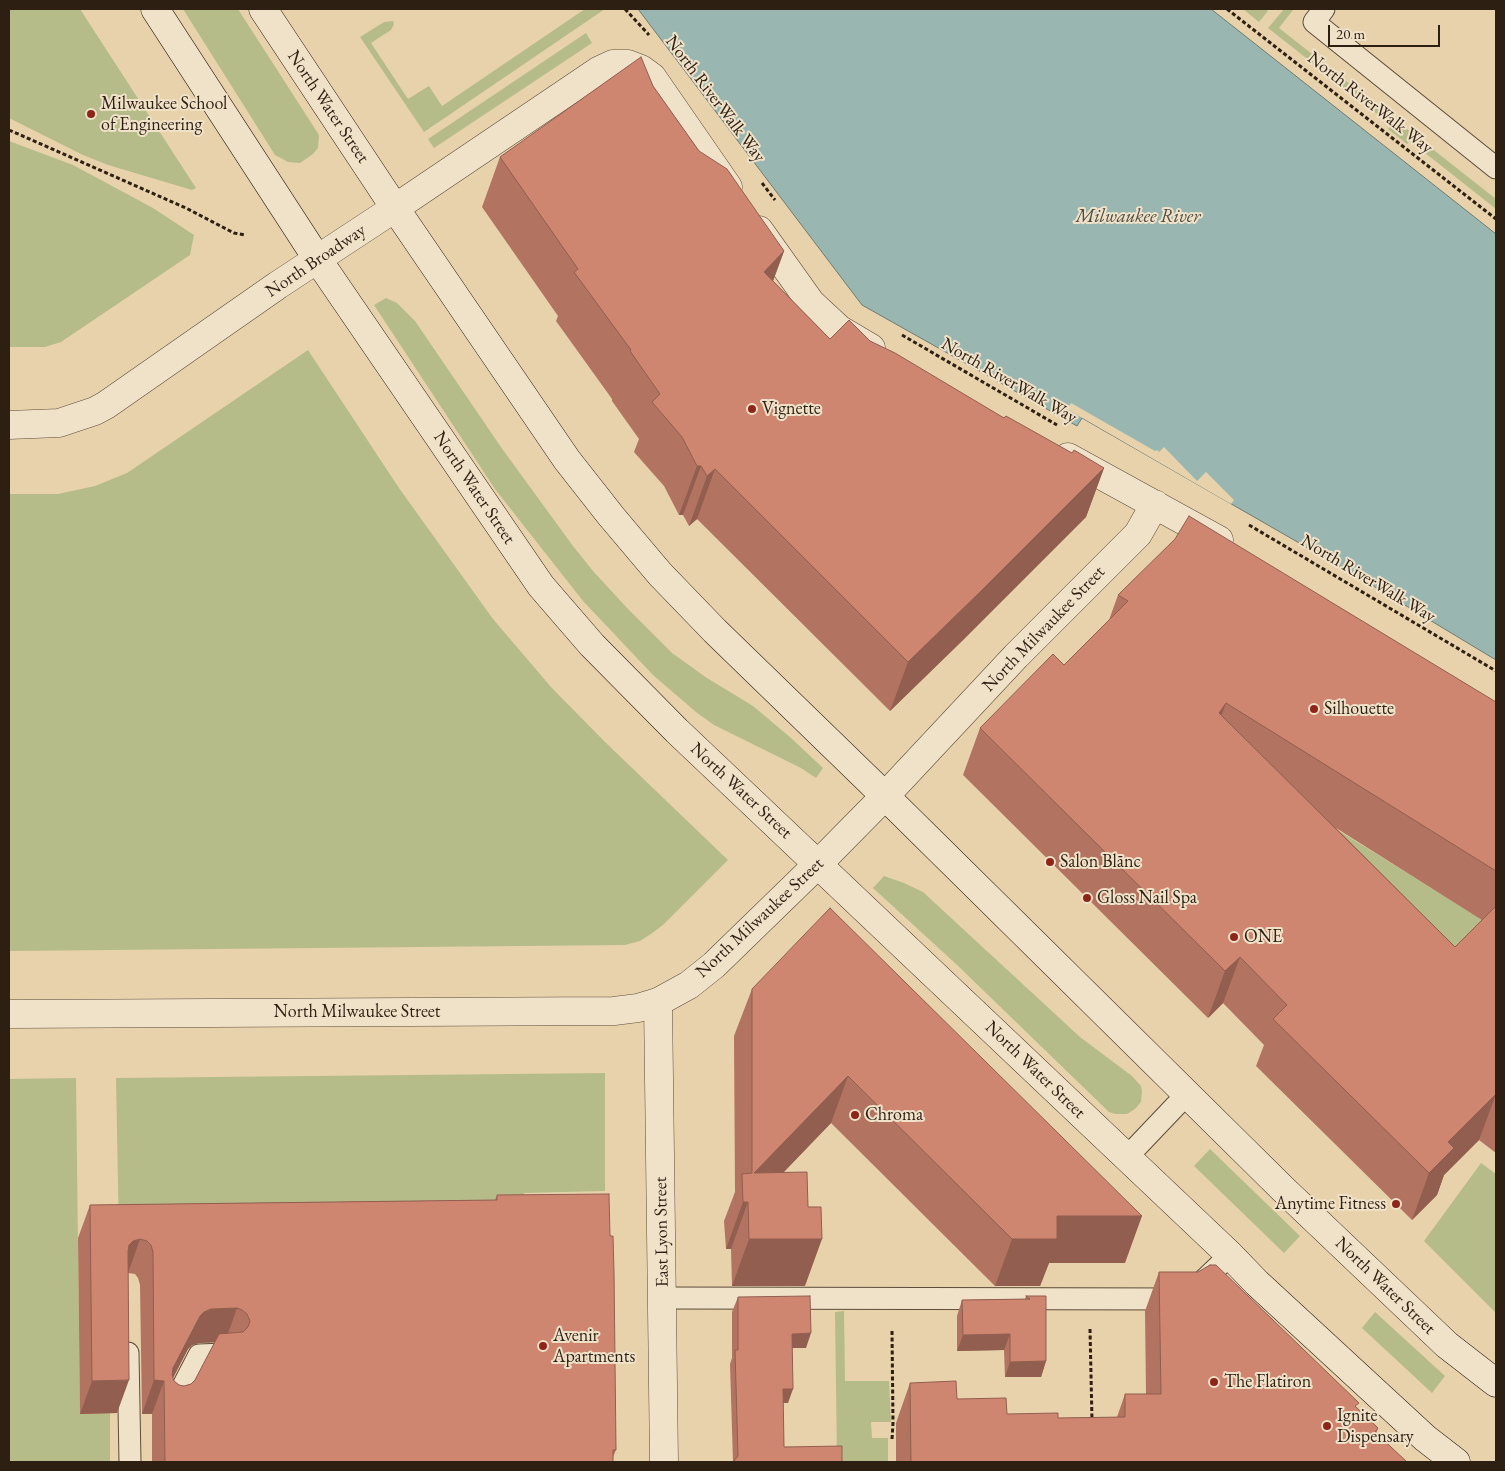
<!DOCTYPE html>
<meta charset="utf-8">
<style>
body{margin:0}
#map{position:relative;width:1505px;height:1471px;overflow:hidden;background:#e8d2ac;font-family:"EB Garamond",serif}
canvas{display:block}
.frame{position:absolute;inset:0;border:10px solid #2e1f13;pointer-events:none}
.scale{position:absolute;left:1328px;top:25px;width:112px;height:22px;box-sizing:border-box;border:2px solid #2e1f13;border-top:0;padding-left:6px;font-size:15px;line-height:18px;white-space:nowrap;color:#2e1f13;-webkit-text-stroke:4px #f0e2c9;paint-order:stroke}
</style>
<div id="map">
<canvas width="1505" height="1471"></canvas>
<div class="frame"></div>
<div class="scale">20 m</div>
</div>
<script>
const context = document.querySelector('canvas').getContext('2d');
context.lineJoin = 'round';
function fill(path, color) { context.fillStyle = color; context.fill(path, 'evenodd'); }
const poly = rows => new Path2D(rows.map(r => 'M' + r).join(''));
function strokePath(path, color, width, dash) { context.strokeStyle = color; context.lineWidth = width; context.lineCap = dash ? 'butt' : 'round'; context.setLineDash(dash || []); context.stroke(path); }
function drawText(font, color, halo, rows, align = 'center') {
  context.font = font + ' "EB Garamond",serif'; context.lineWidth = 4; context.setLineDash([]); context.textBaseline = 'middle'; context.strokeStyle = halo; context.fillStyle = color; for (const [text, x, y, turn = 0] of rows) {
    context.save(); context.translate(x, y); context.rotate((+turn || 0) * Math.PI / 180); context.textAlign = isNaN(turn) ? turn : align; if (halo) context.strokeText(text, 0, 0); context.fillText(text, 0, 0); context.restore();
  }
}
const green = poly([
 [9,9,80,9,196,188,192,190,108,165,83,155,9,118],
 [183,9,238,9,319,135,318,148,313,154,300,163,288,162,275,155],
 [585,9,605,9,424,132,360,37,384,22,393,21,394,24,391,30,371,43,408,99,429,86,442,106],
 [1243,9,1265,9,1268,11,1259,22],
 [1284,9,1293,10,1279,28,1496,199,1496,209,1410,141,1407,144,1388,129,1391,125,1268,28],
 [586,33,592,43,434,148,428,139],
 [9,141,73,165,153,208,194,235,190,255,61,342,45,347,9,347],
 [386,298,397,303,415,321,503,450,573,546,593,571,628,609,672,653,707,678,753,706,791,738,823,768,816,778,801,768,714,725,696,712,653,675,583,601,495,489,374,305],
 [308,350,399,488,493,619,551,687,605,742,728,860,663,925,651,934,640,941,625,945,9,951,9,494,58,494,95,486,127,473],
 [1286,798,1496,928,1438,993],
 [884,876,904,883,923,892,1080,1037,1132,1076,1141,1086,1142,1091,1141,1102,1135,1109,1127,1114,1115,1114,1109,1112,956,964,873,888],
 [605,1073,605,1191,524,1193,524,1206,119,1237,116,1078],
 [76,1078,80,1414,110,1413,110,1462,9,1462,9,1079],
 [1210,1149,1300,1236,1284,1253,1194,1166],
 [1481,1163,1496,1174,1496,1313,1424,1241],
 [844,1311,845,1381,889,1381,891,1422,871,1422,872,1438,888,1438,888,1462,837,1462,835,1312],
 [1375,1312,1445,1376,1432,1393,1362,1328]
]);
const water = poly([
 [638,9,1211,9,1496,234,1496,660,1360,578,1082,418,1077,426,862,305,638,9]
]);
const pier = poly([
 [1071,403,1155,451,1157,450,1159,452,1164,447,1197,481,1206,472,1234,500,1231,504,1067,409]
]);
const path = poly([
 [625,9,649,35],
 [1227,9,1496,219],
 [9,130,186,208,234,233,245,235],
 [762,183,775,200],
 [902,335,1057,425],
 [1249,525,1496,671],
 [1090,1329,1092,1420],
 [892,1439,893,1423,892,1330]
]);
const service = poly([
 [1324,9,1314,22,1496,168],
 [1127,1157,1186,1095],
 [662,1298,1184,1299,1230,1255],
 [128,1353,130,1462],
 [172,1407,199,1355,225,1354]
]);
const minor = poly([
 [395,208,598,71,613,64,628,64,641,69,652,77,728,187],
 [759,230,811,303,839,329,871,348],
 [1068,457,1219,540],
 [885,796,1016,656,1138,534,1155,504],
 [658,1002,664,1462]
]);
const tertiary = poly([
 [9,425,59,423,95,411,106,405,278,285,395,208],
 [9,1014,614,1011,638,1008,658,1002,689,985,714,965,818,864,885,796]
]);
const secondary = poly([
 [155,9,318,260,541,586,592,645,677,731,1230,1255,1257,1283,1425,1438,1456,1462],
 [263,9,395,208,567,460,611,516,660,574,715,631,885,796,1284,1190,1447,1345,1496,1383]
]);
const wall = poly([
 [653,86,699,151,784,251,773,281,830,339,870,341,1004,418,1072,453,1104,468,1086,517,962,641,890,711,697,519,689,526,683,515,679,515,664,486,634,452,639,439,612,401,612,399,556,321,558,316,482,207,500,157],
 [1118,595,1496,702,1496,1153,1479,1140,1444,1175,1437,1195,1412,1220,1256,1066,1264,1045,1223,1003,1208,1018,963,775,980,728,1064,665,1109,620],
 [1336,828,1482,920,1455,947],
 [752,989,1125,1263,1049,1263,1040,1286,995,1286,831,1123,783,1173,805,1286,732,1286,731,1249,726,1249,724,1221,735,1192,734,1036],
 [497,1195,610,1236,616,1450,613,1457,613,1462,152,1462,152,1414,142,1414,140,1285,138,1278,135,1274,128,1273,117,1413,80,1414,78,1238,90,1205,495,1200],
 [215,1342,195,1380,191,1384,184,1386,179,1385,174,1381,173,1378,188,1349,192,1345,199,1343],
 [1159,1272,1357,1408,1378,1428,1376,1434,1407,1462,896,1462,896,1423,910,1383,957,1399,1007,1414,1058,1418,1117,1417,1125,1394,1146,1394,1145,1311],
 [1026,1296,1046,1296,1046,1361,1041,1377,1005,1377,1004,1350,957,1351,957,1316,962,1300,1025,1299],
 [738,1297,806,1348,792,1348,788,1403,783,1403,784,1447,733,1462,730,1364,732,1358,732,1312]
]);
const shadedWall = poly([
 [784,251,766,300,764,272],
 [697,466,701,466,683,515,679,515],
 [1104,468,1086,517,962,641,890,711,908,662],
 [715,469,697,519,689,526,707,476],
 [1226,703,1209,750,1219,713],
 [1240,957,1223,1003,1208,1018,1225,971],
 [848,1076,831,1123,748,1209,748,1202,731,1249,726,1249,743,1202,754,1173],
 [1496,1094,1479,1140,1444,1175,1437,1195,1412,1220,1429,1173,1448,1142],
 [1057,1216,1142,1216,1125,1263,1049,1263,1040,1286,995,1286,1012,1239],
 [140,1239,128,1273,121,1275,129,1245,133,1241],
 [749,1239,822,1239,805,1286,732,1286],
 [237,1308,225,1342,199,1343,192,1345,188,1349,164,1395,173,1368,200,1316,204,1312,211,1309],
 [811,1333,806,1348,787,1348,792,1334],
 [1010,1334,1004,1350,957,1351,963,1335],
 [1046,1361,1041,1377,1005,1377,1010,1362],
 [129,1380,117,1413,80,1414,92,1381],
 [154,1380,164,1381,152,1414,142,1414],
 [783,1389,793,1389,788,1403,778,1403]
]);
const building = poly([
 [641,57,653,86,699,151,727,169,784,251,764,272,830,339,849,320,870,341,895,353,1004,418,1006,416,1072,453,1074,450,1104,468,980,592,908,662,715,469,707,476,701,466,697,466,682,437,652,402,660,394,630,351,631,350,574,272,578,269,500,157,641,57],
 [1189,516,1496,702,1496,871,1226,703,1219,713,1455,947,1496,906,1496,1094,1448,1142,1454,1148,1429,1173,1273,1019,1287,1005,1240,957,1225,971,980,728,1053,654,1064,665,1128,601,1118,595,1175,539,1189,516],
 [830,908,1142,1216,1057,1216,1057,1239,1012,1239,848,1076,754,1173,807,1172,808,1207,821,1207,822,1239,749,1239,748,1202,743,1202,742,1174,752,1173,752,989,830,908],
 [609,1194,610,1236,613,1236,614,1272,616,1450,613,1450,613,1462,165,1462,164,1381,154,1380,153,1252,151,1245,147,1241,140,1239,133,1241,129,1245,128,1251,129,1380,92,1381,90,1205,497,1200,497,1195,609,1194],
 [237,1308,242,1310,247,1314,250,1321,248,1327,243,1332,219,1334,195,1380,191,1384,184,1386,179,1385,174,1381,172,1375,173,1368,200,1316,204,1312,211,1309,237,1308],
 [1210,1265,1216,1265,1359,1403,1355,1406,1378,1428,1375,1432,1407,1462,911,1462,910,1383,956,1381,957,1399,1006,1398,1007,1414,1058,1413,1058,1418,1125,1417,1125,1394,1161,1394,1159,1272,1198,1272,1210,1265],
 [810,1296,811,1333,792,1334,793,1389,783,1389,784,1447,842,1446,842,1462,733,1462,738,1456,735,1350,738,1350,738,1297,810,1296],
 [1026,1296,1046,1296,1046,1361,1010,1362,1010,1334,963,1335,962,1300,1030,1299,1026,1296]
]);
const markers = [
 [91,114,5,"#8f2418"],
 [752,409,5,"#8f2418"],
 [1314,709,5,"#8f2418"],
 [1050,862,5,"#8f2418"],
 [1087,898,5,"#8f2418"],
 [1234,937,5,"#8f2418"],
 [855,1115,5,"#8f2418"],
 [1396,1204,5,"#8f2418"],
 [543,1346,5,"#8f2418"],
 [1214,1382,5,"#8f2418"],
 [1327,1426,5,"#8f2418"]
];
const streetNames = [
 ["North RiverWalk Way",715,99,53],
 ["North RiverWalk Way",1370,103,38],
 ["North Water Street",328,107,56],
 ["North Broadway",316,261,-34],
 ["North RiverWalk Way",1009,381,30],
 ["North Water Street",474,488,56],
 ["North RiverWalk Way",1368,579,31],
 ["North Milwaukee Street",1044,629,-46],
 ["North Water Street",741,791,43],
 ["North Milwaukee Street",760,918,-43],
 ["North Milwaukee Street",357,1012],
 ["North Water Street",1035,1070,44],
 ["East Lyon Street",662,1232,-91],
 ["North Water Street",1385,1286,44]
];
const poiNames = [
 ["Milwaukee School",101,104],
 ["of Engineering",101,125],
 ["Vignette",762,409],
 ["Silhouette",1324,709],
 ["Salon Blānc",1060,862],
 ["Gloss Nail Spa",1097,898],
 ["ONE",1244,937],
 ["Chroma",865,1115],
 ["Anytime Fitness",1386,1204,"right"],
 ["Avenir",553,1336],
 ["Apartments",553,1357],
 ["The Flatiron",1224,1382],
 ["Ignite",1337,1416],
 ["Dispensary",1337,1437]
];
const waterNames = [
 ["Milwaukee River",1138,217]
];
fill(green, '#b5bc8a');
fill(water, '#99b6b1');
strokePath(water, '#6e7a72', 1);
fill(pier, '#e8d2ac');
strokePath(service, '#5c4c39', 23);
strokePath(minor, '#5c4c39', 29);
strokePath(tertiary, '#5c4c39', 29);
strokePath(secondary, '#2e1f13', 29);
strokePath(path, '#2e1f13', 3, [4, 2.5]);
strokePath(service, '#f0e2c9', 21);
strokePath(minor, '#f0e2c9', 28);
strokePath(tertiary, '#f0e2c9', 28);
strokePath(secondary, '#f0e2c9', 28);
fill(wall, '#b27361');
fill(shadedWall, '#915e4f');
fill(building, '#cf8671');
strokePath(building, '#915e4f', 1);
for (const [x, y, r, color] of markers) { const dot = new Path2D(); dot.arc(x, y, r, 0, 2 * Math.PI); context.fillStyle = color; context.fill(dot); strokePath(dot, '#f0e2c9', 2); }
drawText('18px', '#2e1f13', '#f0e2c9', streetNames);
drawText('18px', '#2e1f13', '#f0e2c9', poiNames, 'left');
drawText('italic 19px', '#4e4c42', '#f0e2c9', waterNames);
</script>
